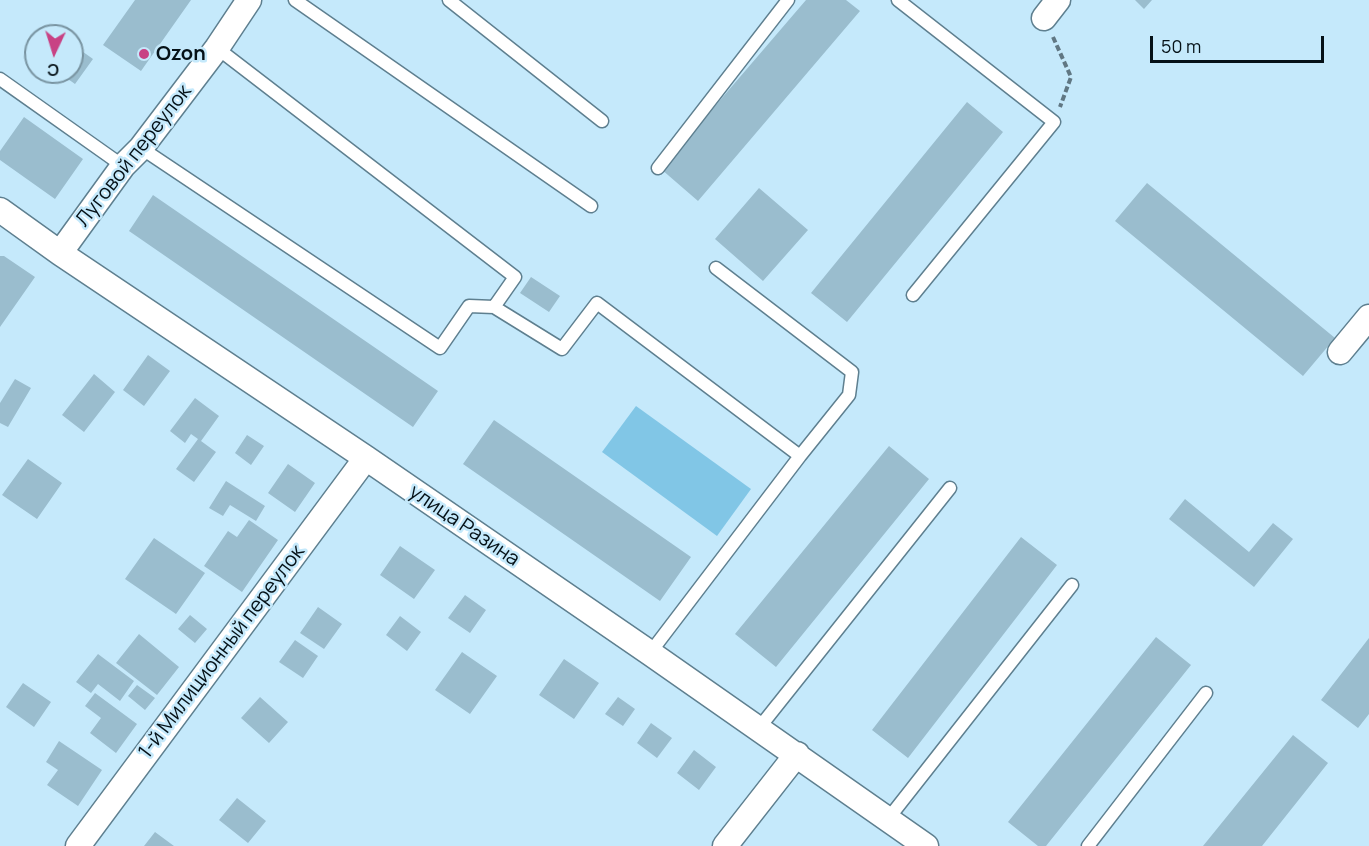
<!DOCTYPE html>
<meta charset="utf-8">
<style>
body{margin:0}
#map{position:relative;width:1369px;height:846px;overflow:hidden;background:#c5e9fb;font-family:Manrope,sans-serif}
canvas{display:block}
.north{position:absolute;left:24px;top:24px;width:60px;height:60px;box-sizing:border-box;background:#c5e9fb;border:2px solid #7893a0;border-radius:50%;rotate:184deg;font-size:16px;font-weight:700;line-height:24px;text-align:center;color:#051117}
.north::after{content:'';display:block;margin:auto;width:21px;height:27px;background:#c84284;clip-path:polygon(50% 0,100% 100%,50% 72%,0 100%)}
.scale{position:absolute;left:1150px;top:36px;width:174px;height:27px;box-sizing:border-box;border:3px solid #051117;border-top:0;padding-left:8px;font-size:18px;line-height:21px;white-space:nowrap;color:#051117;-webkit-text-stroke:4px #c5e9fb;paint-order:stroke}
</style>
<div id="map">
<canvas width="1369" height="846"></canvas>
<div class="north">С</div>
<div class="scale">50 m</div>
</div>
<script>
const context = document.querySelector('canvas').getContext('2d');
context.lineJoin = 'round';
function fill(path, color) { context.fillStyle = color; context.fill(path, 'evenodd'); }
const poly = rows => new Path2D(rows.map(r => 'M' + r).join(''));
function strokePath(path, color, width, dash) { context.strokeStyle = color; context.lineWidth = width; context.lineCap = dash ? 'butt' : 'round'; context.setLineDash(dash || []); context.stroke(path); }
function drawText(font, color, halo, rows, align = 'center') {
  context.font = font + ' Manrope,sans-serif'; context.lineWidth = 5; context.setLineDash([]); context.textBaseline = 'middle'; context.strokeStyle = halo; context.fillStyle = color; for (const [text, x, y, turn = 0] of rows) {
    context.save(); context.translate(x, y); context.rotate((+turn || 0) * Math.PI / 180); context.textAlign = isNaN(turn) ? turn : align; if (halo) context.strokeText(text, 0, 0); context.fillText(text, 0, 0); context.restore();
  }
}
const green = poly([
 [636,406,751,489,717,536,602,452]
]);
const building = poly([
 [135,0,191,0,141,71,103,45],
 [806,0,846,0,860,11,698,201,661,169],
 [1135,0,1152,0,1144,9],
 [72,44,93,59,75,84,58,72,72,72],
 [967,102,1003,132,847,322,811,293],
 [24,117,83,159,55,199,0,160,0,151],
 [1147,183,1335,338,1303,376,1115,221],
 [759,188,808,230,763,281,715,239],
 [153,195,438,391,413,427,129,231],
 [0,256,4,256,35,277,0,327],
 [531,277,560,296,549,312,520,293],
 [148,355,170,371,144,406,123,390],
 [94,374,115,392,84,432,62,415],
 [15,379,31,388,8,427,0,423,0,403],
 [195,398,219,416,201,441,216,452,194,482,176,469,198,439,191,434,185,443,170,431],
 [494,420,691,557,660,601,463,464],
 [247,435,264,446,251,465,235,453],
 [889,446,929,479,776,667,735,634],
 [28,459,62,483,37,519,2,495],
 [288,464,315,483,295,512,268,493],
 [226,481,265,506,256,521,230,505,223,516,209,508],
 [1185,499,1249,552,1273,523,1293,539,1254,587,1169,519],
 [249,520,278,540,242,592,204,566,228,531,237,537],
 [1021,537,1057,565,908,758,872,730],
 [154,538,205,573,176,614,125,579],
 [400,546,435,570,414,599,380,575],
 [465,595,486,610,470,633,448,618],
 [318,607,342,624,324,649,300,633],
 [190,615,207,629,195,643,178,629],
 [400,616,421,632,407,651,386,635],
 [139,634,179,667,157,695,116,663],
 [1156,637,1191,665,1046,846,1038,846,1008,822],
 [1369,638,1369,714,1358,728,1321,700],
 [295,640,318,656,303,678,279,662],
 [462,652,497,676,470,714,435,690],
 [98,654,134,681,120,701,98,684,91,693,76,682],
 [564,659,599,683,574,719,539,695],
 [23,683,51,702,34,727,6,707],
 [137,685,155,698,145,710,128,696],
 [95,693,137,724,116,753,90,733,101,718,85,706],
 [260,697,288,722,269,743,241,718],
 [618,697,635,709,623,726,605,714],
 [651,723,672,738,657,758,637,743],
 [1293,735,1328,763,1262,846,1203,846],
 [59,741,102,770,78,806,47,785,58,770,46,762],
 [694,750,716,767,699,790,677,773],
 [237,798,266,821,248,843,219,820],
 [155,832,174,846,144,846]
]);
const path = poly([
 [1053,37,1071,77,1060,107]
]);
const lane = poly([
 [295,0,591,206],
 [449,0,602,121],
 [898,0,1054,122,913,295],
 [0,79,123,166],
 [141,148,440,348,469,306,494,307,515,277,217,48],
 [658,168,788,0],
 [494,307,562,349,597,303,800,456],
 [650,653,800,456,849,395,852,372,716,268],
 [759,728,950,488],
 [888,819,1072,585],
 [1088,846,1206,693]
]);
const street = poly([
 [1044,18,1058,0],
 [0,210,60,253,366,458,650,653,926,846],
 [60,253,123,166,141,148,217,48,249,0],
 [1340,352,1369,317],
 [78,846,366,458],
 [725,846,797,754]
]);
const markers = [
 [144,54,6,"#c84284"]
];
const poiNames = [
 ["Ozon",156,54]
];
const streetNames = [
 ["Луговой переулок",134,156,-52],
 ["улица Разина",464,526,34],
 ["1-й Милиционный переулок",222,652,-53]
];
fill(green, '#81c6e6');
fill(building, '#9abdce');
strokePath(lane, '#5e7f8f', 15);
strokePath(street, '#5e7f8f', 27);
strokePath(path, '#607783', 4, [6, 3]);
strokePath(lane, '#fff', 12);
strokePath(street, '#fff', 24);
for (const [x, y, r, color] of markers) { const dot = new Path2D(); dot.arc(x, y, r, 0, 2 * Math.PI); context.fillStyle = color; context.fill(dot); strokePath(dot, '#c5e9fb', 2); }
drawText('bold 20px', '#051117', '#c5e9fb', poiNames, 'left');
drawText('20px', '#051117', '#c5e9fb', streetNames);
</script>
